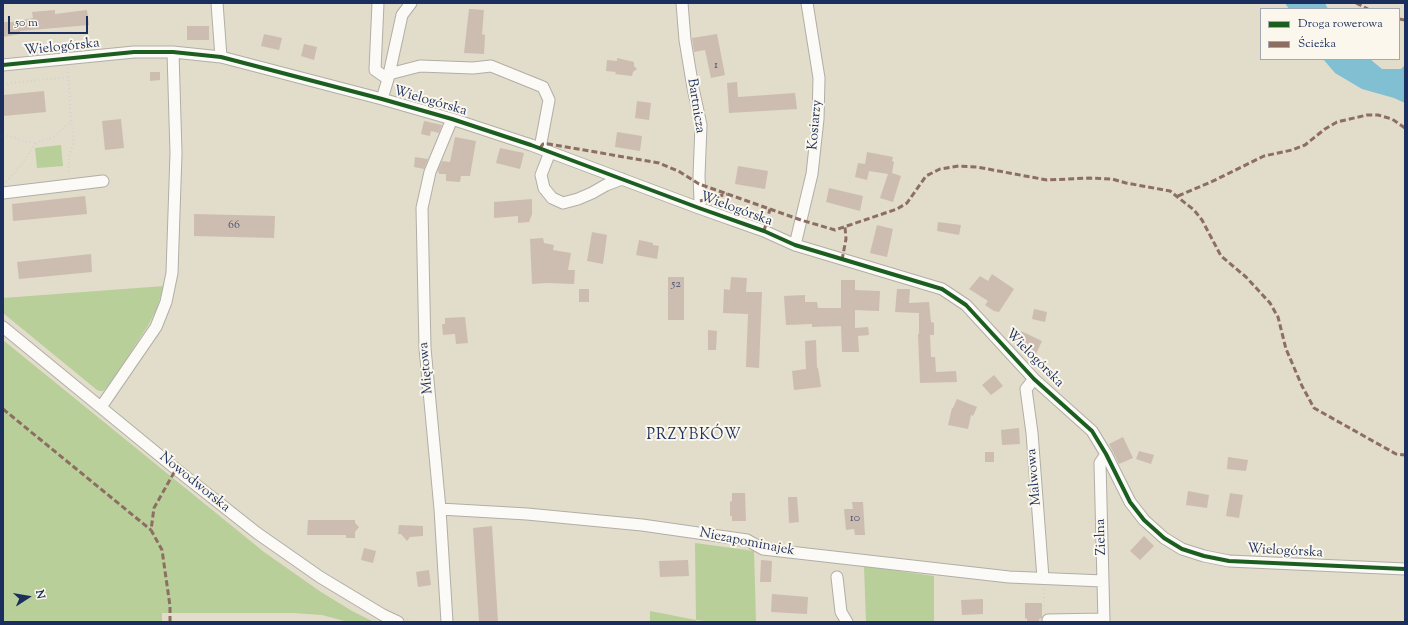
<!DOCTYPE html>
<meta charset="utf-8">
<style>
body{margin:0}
#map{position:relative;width:1408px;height:625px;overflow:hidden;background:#e2dcca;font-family:"Sorts Mill Goudy",serif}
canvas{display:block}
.frame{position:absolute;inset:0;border:4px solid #1b2f5e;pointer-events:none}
.legend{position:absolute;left:1260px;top:8px;width:140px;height:52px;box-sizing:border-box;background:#fbf7ec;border:1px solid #a1a7b3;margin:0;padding:5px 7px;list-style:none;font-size:12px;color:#1b2f5e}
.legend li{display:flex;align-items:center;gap:8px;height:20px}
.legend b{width:20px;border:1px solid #a1a7b3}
.north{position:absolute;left:8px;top:577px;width:40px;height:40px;-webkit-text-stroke:3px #fbf7ec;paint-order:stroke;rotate:78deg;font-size:11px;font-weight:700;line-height:16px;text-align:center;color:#1b2f5e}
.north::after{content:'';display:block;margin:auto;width:14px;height:18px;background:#1b2f5e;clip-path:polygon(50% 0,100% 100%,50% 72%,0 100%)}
.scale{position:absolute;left:8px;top:16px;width:80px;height:18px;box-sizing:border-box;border:2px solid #1b2f5e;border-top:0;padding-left:5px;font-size:12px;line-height:14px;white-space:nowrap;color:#1b2f5e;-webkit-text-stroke:3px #fbf7ec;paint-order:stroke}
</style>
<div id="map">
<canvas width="1408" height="625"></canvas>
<div class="frame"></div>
<ul class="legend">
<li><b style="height:5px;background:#1b5e20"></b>Droga rowerowa</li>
<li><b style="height:5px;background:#8d6e63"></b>Ścieżka</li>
</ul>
<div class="north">N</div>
<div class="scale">50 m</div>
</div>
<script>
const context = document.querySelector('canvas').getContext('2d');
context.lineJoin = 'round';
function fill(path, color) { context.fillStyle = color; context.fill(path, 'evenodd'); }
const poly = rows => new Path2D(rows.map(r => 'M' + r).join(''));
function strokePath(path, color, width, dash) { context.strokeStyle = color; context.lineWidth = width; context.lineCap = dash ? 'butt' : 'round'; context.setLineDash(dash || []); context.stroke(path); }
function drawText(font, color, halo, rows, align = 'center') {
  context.font = font + ' "Sorts Mill Goudy",serif'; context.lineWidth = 4; context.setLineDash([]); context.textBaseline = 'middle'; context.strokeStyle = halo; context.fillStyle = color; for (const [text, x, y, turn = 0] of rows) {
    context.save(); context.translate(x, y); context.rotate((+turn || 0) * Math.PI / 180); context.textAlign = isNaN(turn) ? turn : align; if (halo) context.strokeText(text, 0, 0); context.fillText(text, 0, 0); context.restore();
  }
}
const green = poly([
 [61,145,63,166,37,168,35,148],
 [164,286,157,308,149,324,108,387,103,391,100,391,97,390,3,313,3,298],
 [3,340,264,552,321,592,352,611,374,622,348,622,322,615,293,613,162,613,162,622,3,622],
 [695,543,754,551,756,622,712,622,696,620,696,622,650,622,650,611,696,620],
 [864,566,934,576,934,622,866,622]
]);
const water = poly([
 [1285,3,1325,3,1328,9,1289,9],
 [1323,59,1370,59,1382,69,1401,69,1405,65,1405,103,1394,98,1362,89,1335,73]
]);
const building = poly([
 [469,9,484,10,482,34,485,35,484,54,464,53],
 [55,10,55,14,87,10,89,25,20,31,20,34,3,37,3,22,13,22,33,18,32,12],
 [187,26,209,26,209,40,187,40],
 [264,34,282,38,279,50,261,46],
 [717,34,725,75,711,78,705,50,694,52,692,38],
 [304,44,317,47,314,60,301,56],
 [617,58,634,62,634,66,637,69,633,72,632,76,615,74,616,72,606,71,607,60,617,61],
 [150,72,160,72,160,80,150,81],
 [737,82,738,97,795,93,797,109,729,113,727,83],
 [44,91,46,112,3,116,3,95],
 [637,101,651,103,649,120,635,118],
 [121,119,124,148,105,150,102,121],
 [424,121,442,125,439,133,431,131,430,136,421,134],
 [617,132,642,136,640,151,615,147],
 [455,137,476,141,470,176,461,176,460,182,446,181,446,174,439,174,438,170,442,161,450,162],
 [500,148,524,153,520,169,496,163],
 [867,152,893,157,892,161,894,162,892,173,901,176,893,202,880,198,888,174,869,171,867,180,855,177,858,163,865,164],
 [415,157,428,159,424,169,414,167],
 [738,166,768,171,765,189,735,184],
 [829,188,863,196,860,211,826,202],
 [85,196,87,214,13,221,12,204],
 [532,199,532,214,529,222,518,223,518,216,494,218,494,202],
 [194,214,275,216,274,238,194,236],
 [938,222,961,225,959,235,937,231],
 [877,225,893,229,887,257,870,253],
 [592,232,607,235,603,264,587,261],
 [543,238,544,243,554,245,553,250,571,253,568,270,575,270,574,284,546,283,532,284,530,239],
 [639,240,653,243,653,245,659,246,657,259,636,255],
 [91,254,92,272,19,279,17,262],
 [992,274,1014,289,999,312,994,311,985,305,988,301,969,289,980,276,988,281],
 [668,277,684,277,684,320,668,320],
 [731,277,747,278,746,292,762,292,759,368,746,367,748,314,723,313,724,289,730,290],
 [841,280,855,280,855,290,880,291,879,311,855,310,855,328,868,327,869,335,858,336,859,352,842,352,841,326,812,327,812,324,786,325,784,296,805,295,805,302,817,302,818,308,841,308],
 [579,289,589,289,589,302,579,302],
 [897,289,910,289,909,303,929,302,931,322,934,323,934,335,930,335,931,357,935,357,936,372,956,371,957,382,920,383,918,334,919,334,919,313,895,312],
 [1034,309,1047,312,1045,322,1032,319],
 [465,317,468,343,456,344,455,334,443,335,442,324,445,324,445,318],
 [708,330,717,331,716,350,708,350],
 [1021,331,1042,341,1035,356,1014,346],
 [816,340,817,368,818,368,821,387,794,390,792,371,806,369,805,341],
 [994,375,1003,386,991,395,982,385],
 [957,399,977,407,973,416,971,415,968,429,948,425,952,408,953,408],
 [1019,428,1020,444,1002,445,1001,430],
 [1123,437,1133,458,1119,464,1109,444],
 [1139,451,1154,455,1151,464,1136,459],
 [985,452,994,452,994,462,985,462],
 [1228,457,1248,460,1246,471,1227,469],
 [1188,491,1209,495,1207,508,1186,505],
 [732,493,745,493,746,521,732,521,732,516,730,516,730,502,732,501],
 [1230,493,1243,495,1239,518,1226,516],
 [788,497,797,497,799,522,789,523],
 [852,502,863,502,865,535,855,535,854,529,846,530,844,509,853,509],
 [308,520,355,520,355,523,359,527,355,532,355,538,346,538,346,535,307,535],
 [399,525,423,526,423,536,410,537,407,541,401,534,398,534],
 [492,526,498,622,479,622,473,528],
 [1144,536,1154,546,1140,560,1130,551],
 [364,548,376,551,373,563,361,560],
 [688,560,689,576,660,577,659,561],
 [761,560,772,561,771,582,760,582],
 [429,570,431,585,418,587,416,572],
 [772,594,808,597,807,614,771,612],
 [983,599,983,614,962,615,961,600],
 [1025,603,1042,603,1042,618,1039,619,1039,622,1027,622,1027,618,1025,619]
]);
const path = poly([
 [68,68,71,121,74,135,73,145,69,155,69,174],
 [3,84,68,77],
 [3,135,16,138,26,142,36,143],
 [6,182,21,165,36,143,47,139,53,138,71,121],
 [1044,589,1044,606],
 [407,619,413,622]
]);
const minor = poly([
 [217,3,221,57],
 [378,3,375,70,388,79,382,99],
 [682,3,685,40,693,88,701,125,699,176,700,201,699,208],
 [3,65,134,52,173,52,221,57,382,99,452,119,531,145,699,208,764,231,795,245,942,289,966,305,1034,379,1092,431,1106,454,1130,502,1144,520,1164,538,1182,549,1204,556,1229,561,1405,569],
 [389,74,420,66,473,68,491,66,543,87,549,100,540,148],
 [388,79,402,15,411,3],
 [550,152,541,175,544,188,552,198,563,203,578,199,592,193,606,185,622,179],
 [3,193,103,181],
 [795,245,812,174,818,119,819,78,807,3],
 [3,327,176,469,257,533,320,577,383,615,398,622],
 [1034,379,1026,389,1032,433,1043,578],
 [101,407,156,327,166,302,172,273,176,153,173,52],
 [440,509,527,514,642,525,747,540,763,549,1009,577,1103,581],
 [837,577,841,612,847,622],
 [1048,620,1104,619],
 [447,622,440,509,425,348,422,208,430,172,452,119],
 [1104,622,1100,463,1106,454]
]);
const quiet = poly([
 [1356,3,1368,9],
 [1399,19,1405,20],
 [540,148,543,144,549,144,659,163,680,172,699,184,801,220,835,230,897,209,907,203,926,176,940,169,959,166,977,167,1047,180,1089,178,1112,179,1126,183,1170,191,1194,210,1202,220,1221,256,1246,277,1270,303,1278,317,1286,349,1302,386,1314,408,1396,454,1405,455],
 [1178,196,1211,182,1264,156,1292,150,1305,145,1325,129,1337,122,1367,115,1378,115,1392,119,1405,128],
 [700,201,727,194],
 [764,231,770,209],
 [842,260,846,239,845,227],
 [3,409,151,530],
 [170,622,170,606,162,550,151,530,154,508,176,469]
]);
const cycleway = poly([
 [3,65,134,52,173,52,221,57,382,99,452,119,531,145,699,208,764,231,795,245,942,289,966,305,1034,379,1092,431,1106,454,1130,502,1144,520,1164,538,1182,549,1204,556,1229,561,1405,569]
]);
const numberNames = [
 ["1",716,66],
 ["66",234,226],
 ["52",676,285],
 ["10",855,519]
];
const streetNames = [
 ["Wielogórska",62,48,-6],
 ["Wielogórska",430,102,16],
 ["Bartnicza",695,106,81],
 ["Kosiarzy",816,125,-85],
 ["Wielogórska",736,210,20],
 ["Wielogórska",1034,359,45],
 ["Miętowa",427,368,-95],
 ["Malwowa",1035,477,-95],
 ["Nowodworska",194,483,39],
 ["Zielna",1102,537,-92],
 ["Niezapominajek",747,543,11],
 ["Wielogórska",1285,552,3]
];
const neighbourhoodNames = [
 ["PRZYBKÓW",694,436]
];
fill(green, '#b8cf9a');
fill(water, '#80c0d2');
fill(building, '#cdbdb0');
strokePath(minor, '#b0aea7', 13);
strokePath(path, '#d2d2d0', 2, [1, 3]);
strokePath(minor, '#fbfaf7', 11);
strokePath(quiet, '#8d6e63', 3, [6, 3]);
strokePath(cycleway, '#1b5e20', 4);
drawText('12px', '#485272', null, numberNames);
drawText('14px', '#1b2f5e', '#fbf7ec', streetNames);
context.letterSpacing = '1px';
drawText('15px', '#1b2f5e', '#fbf7ec', neighbourhoodNames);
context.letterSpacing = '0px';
</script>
